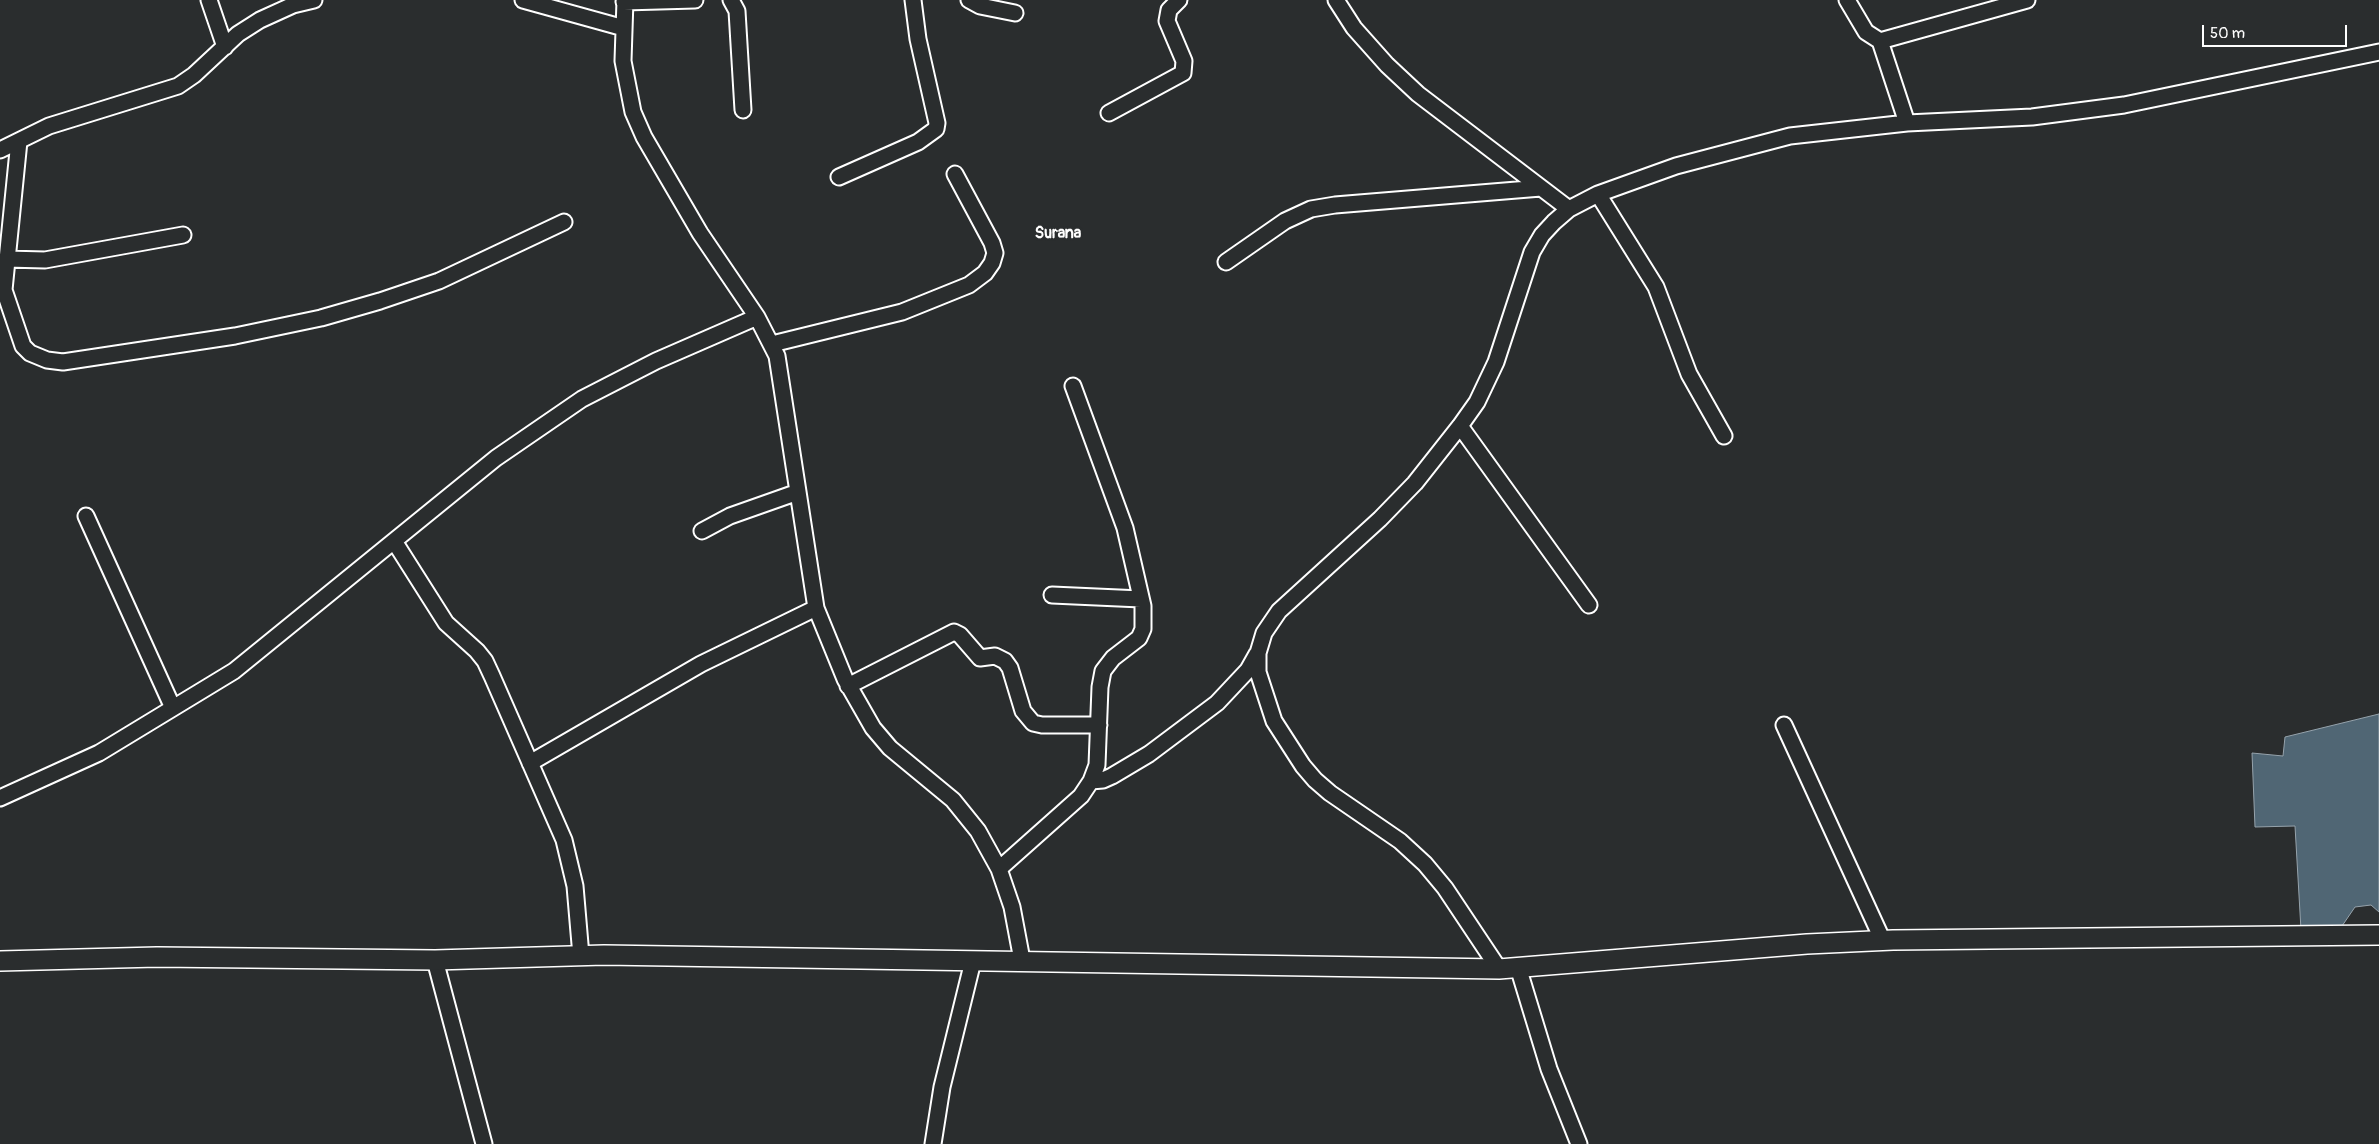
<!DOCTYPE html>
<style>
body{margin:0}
#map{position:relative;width:2379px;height:1144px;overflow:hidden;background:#2a2d2e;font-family:Pangolin,sans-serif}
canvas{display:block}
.scale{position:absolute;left:2202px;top:25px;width:145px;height:22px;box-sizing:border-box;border:2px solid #fff;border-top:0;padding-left:6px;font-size:15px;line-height:18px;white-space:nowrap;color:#fff;-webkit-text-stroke:4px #2a2d2e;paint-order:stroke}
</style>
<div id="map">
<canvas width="2379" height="1144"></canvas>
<div class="scale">50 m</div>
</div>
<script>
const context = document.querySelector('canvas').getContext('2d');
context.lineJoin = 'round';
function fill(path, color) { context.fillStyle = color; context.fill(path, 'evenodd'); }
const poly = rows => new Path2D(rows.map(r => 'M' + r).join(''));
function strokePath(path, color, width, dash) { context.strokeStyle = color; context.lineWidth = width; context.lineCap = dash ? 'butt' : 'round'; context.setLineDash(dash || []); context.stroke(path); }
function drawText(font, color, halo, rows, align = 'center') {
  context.font = font + ' Pangolin,sans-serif'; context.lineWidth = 4.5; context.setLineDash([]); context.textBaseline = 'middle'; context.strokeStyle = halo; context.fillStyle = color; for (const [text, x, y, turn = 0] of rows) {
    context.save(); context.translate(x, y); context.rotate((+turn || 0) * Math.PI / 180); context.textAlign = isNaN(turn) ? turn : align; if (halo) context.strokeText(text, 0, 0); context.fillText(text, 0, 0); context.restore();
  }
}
const water = poly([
 [2379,714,2379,912,2371,905,2355,907,2342,926,2301,930,2295,826,2255,827,2252,753,2283,756,2285,737,2379,714]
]);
const minor = poly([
 [209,0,225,47],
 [523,0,624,28],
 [625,0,623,61,633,112,644,137,700,233,757,317,777,356,816,608,845,679,873,728,890,748,953,800,978,831,999,869,1012,907,1022,960],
 [731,0,737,11,743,110],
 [969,0,980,6,1015,13],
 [1336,0,1354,28,1387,65,1418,94,1569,209],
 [1847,0,1866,32,1880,41],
 [624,2,695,0],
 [1109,113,1183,73,1184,61,1167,21,1169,10,1179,0],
 [1907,123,1880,41,2027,0],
 [19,141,4,290,23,346,30,353,47,360,63,362,235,336,321,318,380,301,439,281,564,222],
 [0,150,49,126,178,86,194,75,238,34,260,20,293,5,314,0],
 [839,177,918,142,936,129,937,123,918,39,913,0],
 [1598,194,1656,287,1689,374,1724,436],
 [6,259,45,260,183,235],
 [1226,262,1285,221,1311,209,1335,205,1541,188],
 [772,344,902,312,969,285,985,273,992,263,995,253,992,243,955,174],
 [1460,426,1589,605],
 [86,516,173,708],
 [702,531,730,516,798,492],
 [394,541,446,623,477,651,485,661,492,676,564,840,575,886,581,956],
 [1052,595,1141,599],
 [848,686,954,632,960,635,980,658,995,656,1005,661,1010,668,1023,711,1033,723,1042,725,1099,725],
 [1784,725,1883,941],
 [530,763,701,664,816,608],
 [1091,781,1103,780,1112,776,1149,754,1217,703,1248,670,1257,654],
 [0,798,99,753,234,671,496,458,582,399,656,361,757,317],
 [999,869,1081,796,1091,781,1097,765,1100,687,1103,671,1113,658,1139,638,1143,629,1143,606,1125,528,1073,386],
 [435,960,484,1144],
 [1518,967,1549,1069,1579,1144],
 [1499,969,1445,888,1425,864,1400,841,1330,793,1315,780,1303,766,1274,721,1258,672,1258,653,1264,633,1279,611,1380,519,1415,483,1460,426,1477,402,1496,362,1532,252,1542,235,1554,222,1569,209,1598,194,1676,166,1790,136,1907,123,2032,117,2124,105,2379,52],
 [933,1144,942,1087,973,961]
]);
const tertiary = poly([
 [0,961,157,957,435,960,604,955,1499,969,1807,944,1893,940,2379,935]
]);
const quarterNames = [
 ["Surana",1058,234]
];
fill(water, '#506674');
strokePath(water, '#96a3ac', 1);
strokePath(minor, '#fff', 19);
strokePath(tertiary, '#fff', 22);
strokePath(minor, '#2a2d2e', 15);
strokePath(tertiary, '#2a2d2e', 19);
drawText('bold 16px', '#fff', '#2a2d2e', quarterNames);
</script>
